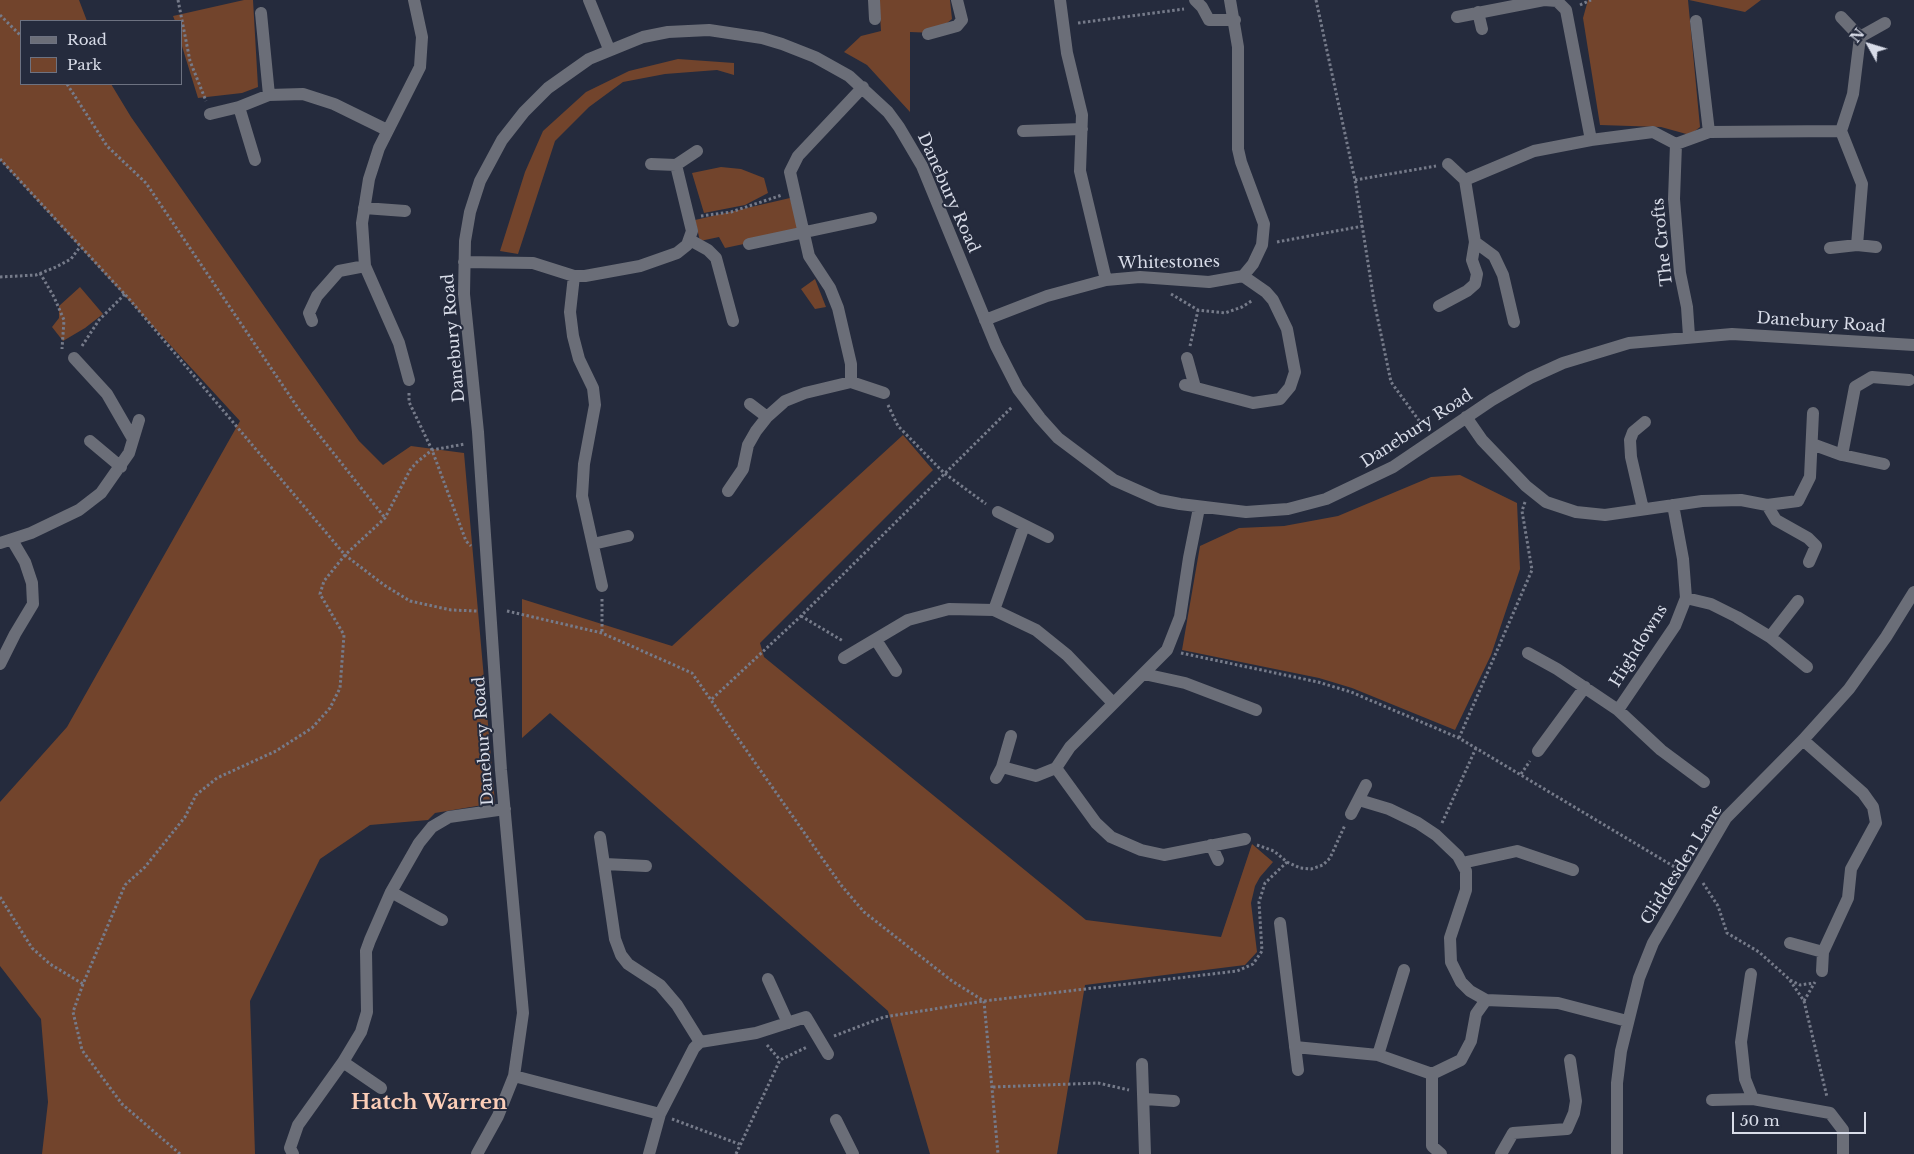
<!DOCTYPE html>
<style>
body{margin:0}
#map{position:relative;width:1914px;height:1154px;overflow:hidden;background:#252b3d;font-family:"Libre Baskerville",serif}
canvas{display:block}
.legend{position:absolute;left:20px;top:20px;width:162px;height:65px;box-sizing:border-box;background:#252b3d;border:1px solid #6d7281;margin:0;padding:6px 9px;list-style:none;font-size:15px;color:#d8dce8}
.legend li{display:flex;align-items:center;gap:10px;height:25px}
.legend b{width:25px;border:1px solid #6d7281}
.north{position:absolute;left:1844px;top:20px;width:50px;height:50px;-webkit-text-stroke:4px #252b3d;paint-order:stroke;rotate:309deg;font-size:14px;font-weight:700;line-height:20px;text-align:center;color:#d8dce8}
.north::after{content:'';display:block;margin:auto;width:18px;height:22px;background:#d8dce8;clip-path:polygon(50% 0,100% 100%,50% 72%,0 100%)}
.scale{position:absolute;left:1732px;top:1112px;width:134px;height:22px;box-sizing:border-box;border:2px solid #d8dce8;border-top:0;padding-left:6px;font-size:15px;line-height:18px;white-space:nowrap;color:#d8dce8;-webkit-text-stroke:4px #252b3d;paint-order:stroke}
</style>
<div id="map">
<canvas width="1914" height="1154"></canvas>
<ul class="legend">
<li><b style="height:6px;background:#6b6e78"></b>Road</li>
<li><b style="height:14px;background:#72442c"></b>Park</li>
</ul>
<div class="north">N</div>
<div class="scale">50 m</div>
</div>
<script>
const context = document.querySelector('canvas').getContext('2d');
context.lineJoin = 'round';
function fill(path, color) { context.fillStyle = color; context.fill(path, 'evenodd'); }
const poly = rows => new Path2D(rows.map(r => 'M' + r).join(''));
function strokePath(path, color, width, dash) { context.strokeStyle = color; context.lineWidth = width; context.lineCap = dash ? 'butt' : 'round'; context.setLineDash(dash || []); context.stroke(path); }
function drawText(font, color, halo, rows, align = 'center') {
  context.font = font + ' "Libre Baskerville",serif'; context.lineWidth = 4; context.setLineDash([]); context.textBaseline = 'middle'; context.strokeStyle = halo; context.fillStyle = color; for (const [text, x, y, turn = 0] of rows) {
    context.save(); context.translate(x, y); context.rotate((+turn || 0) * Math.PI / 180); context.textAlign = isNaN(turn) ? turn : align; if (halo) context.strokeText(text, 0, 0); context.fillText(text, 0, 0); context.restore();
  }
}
const green = poly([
 [0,0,79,0,87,21,21,21,21,84,111,84,131,117,359,441,383,465,411,446,464,453,495,803,435,813,428,820,370,825,320,859,250,1001,255,1154,42,1154,48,1102,41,1019,0,966,0,802,67,727,240,421,0,160],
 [244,0,253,0,258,87,242,93,198,98,181,43,181,21,175,21,173,16],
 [879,0,950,0,952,19,935,33,910,32,910,112,867,65,844,52,861,36,881,31],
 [1588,0,1688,0,1700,127,1690,135,1661,127,1600,125,1583,18],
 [1689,0,1761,0,1745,12],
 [678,59,734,63,734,75,717,70,665,74,623,82,589,107,555,141,518,254,500,251,525,172,543,131,586,92,629,71],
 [721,167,741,169,764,178,768,193,745,205,704,213,692,173],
 [790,198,800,232,725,248,719,237,700,241,695,220],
 [815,279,826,307,815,309,801,289],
 [80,287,103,314,85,328,63,341,52,327,59,318,59,306],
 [903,435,933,470,760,643,764,657,1086,920,1221,937,1252,844,1273,862,1260,877,1255,886,1251,903,1257,952,1245,965,1085,985,1057,1154,930,1154,888,1011,550,713,522,738,522,599,672,646],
 [1460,475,1517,503,1520,569,1491,655,1455,730,1352,688,1319,678,1182,650,1200,546,1239,528,1284,526,1338,516,1431,477]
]);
const path = poly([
 [178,0,190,61,206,101],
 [1316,0,1355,180,1374,301,1391,382,1423,426],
 [1580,5,1591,0],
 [0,15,21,36],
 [1078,23,1184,9],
 [67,84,107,146,146,183,300,411,385,518],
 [0,159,130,300,345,555,384,585,410,601,451,610,477,611],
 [1355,180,1436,166],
 [701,216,731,212,782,195],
 [1277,242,1363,226],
 [40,273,54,297,64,320,62,349],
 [0,277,36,275,56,267,71,259,80,247],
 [1171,294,1198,310,1225,313,1242,307,1253,300],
 [82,346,99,320,125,294],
 [1190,346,1198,310],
 [409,393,409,402,432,450,466,541,471,546],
 [888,405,898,426,944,473,986,504],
 [602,599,602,633],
 [507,611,602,633,692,673,841,885,864,912,952,981,984,1001,998,1154],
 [801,616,843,641],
 [1181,653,1318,682,1351,692,1459,738,1678,869],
 [712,699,801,616,1012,407],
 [1459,738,1532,570,1522,511,1525,502],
 [1521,774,1530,761],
 [1442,823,1476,748],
 [1257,845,1274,851,1287,862,1300,868,1311,869,1323,865,1330,858,1345,825],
 [1703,883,1718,906,1727,933,1759,952,1789,979,1804,1001,1827,1097],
 [0,897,32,948,50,964,83,984],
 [1790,980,1800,985,1814,983],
 [1804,1001,1815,982],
 [834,1036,884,1017,984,1001,1237,971,1253,964,1262,951,1259,902,1265,883,1287,862],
 [767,1045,780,1060],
 [993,1087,1098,1083,1129,1090],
 [672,1119,739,1144],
 [180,1154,122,1104,82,1050,73,1012,83,984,125,885,145,867,185,817,196,795,217,778,276,751,312,728,330,708,340,688,344,635,320,594,324,581,345,555,385,518,410,470,417,462,432,450,465,444],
 [736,1154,780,1060,807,1047]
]);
const minor = poly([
 [589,0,609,49],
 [874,0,875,19],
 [1060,0,1067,53,1082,115,1080,171,1106,280],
 [1195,0,1202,7,1209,20,1235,20],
 [1544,0,1557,1,1566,10,1591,140],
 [1478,12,1482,29],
 [261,13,269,95],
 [1457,17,1544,0],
 [1841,17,1860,37,1885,23],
 [1696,21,1709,132],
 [928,34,957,26,962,20,957,0],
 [239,107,255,160],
 [210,114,239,107,269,95,303,94,334,104,387,130],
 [1023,131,1082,129],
 [1676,144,1674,199,1680,273,1687,307,1689,336],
 [651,164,676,165,697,151],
 [1465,180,1534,151,1591,140,1653,132,1676,144,1709,132,1841,131],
 [364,208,405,211],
 [690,240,708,250,716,258,733,321],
 [1475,242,1494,256,1503,275,1514,322],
 [749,244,871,218],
 [1857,245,1862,184,1841,131,1853,94,1860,37],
 [1830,248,1857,245,1876,247],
 [464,262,533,263,574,276,585,276,640,266,677,253,687,245,692,231,676,165],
 [574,276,570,312,573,336,579,359,593,388,595,405,584,464,582,496,602,586],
 [1439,306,1467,291,1475,284,1477,274,1472,260,1475,242,1465,180,1448,164],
 [985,320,1047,296,1106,280,1140,277,1209,282,1243,276,1253,264,1262,245,1264,224,1241,162,1238,149,1238,47,1230,0],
 [312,321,309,313,317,296,339,271,365,266],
 [74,358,107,394,133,439],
 [1187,358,1195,387],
 [409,380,399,343,365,266,362,223,369,179,379,148,420,67,422,37,414,0],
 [851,382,851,364,838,308,830,288,809,256,790,172,798,156,863,87],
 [1185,385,1253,403,1280,399,1290,387,1295,372,1287,329,1273,300,1266,292,1243,276],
 [750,404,767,417],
 [1466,417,1482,440,1526,486,1546,502,1576,512,1605,515,1702,501,1741,500,1767,505,1798,501,1810,477,1813,413],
 [90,441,121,467],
 [1812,444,1842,455,1884,464],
 [1842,455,1855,387,1872,377,1909,380],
 [728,491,743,469,748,445,756,431,767,417,785,401,805,393,851,382,884,393],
 [1767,505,1776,520,1808,538,1816,546,1809,562],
 [1643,509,1631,457,1630,440,1633,432,1645,422],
 [998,512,1048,537],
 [0,543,31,533,79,510,101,493,129,453,139,420],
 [593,544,628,536],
 [1686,598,1711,604,1737,617,1770,637,1807,667],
 [994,610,1024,526],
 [1770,637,1798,601],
 [876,640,896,671],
 [1528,653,1557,669,1618,710,1661,750,1704,782],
 [844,658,908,620,949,609,994,610,1036,630,1067,655,1113,703],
 [0,664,15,634,33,604,32,583,25,562,12,540],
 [1144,674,1185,683,1256,710],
 [1618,710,1675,626,1686,598,1683,559,1673,505],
 [1803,740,1863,793,1873,807,1876,823,1851,869,1848,898,1823,952,1822,971],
 [1538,751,1585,687],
 [1002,767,1036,776,1056,768,1070,747,1167,650,1180,617,1189,558,1199,508],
 [1056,768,1096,823,1111,837,1141,850,1164,855,1245,839],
 [996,778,1002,767,1011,736],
 [1359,800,1389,809,1418,823,1436,835,1458,856,1466,871,1466,890,1450,938,1451,962,1461,982,1470,991,1486,1000,1558,1003,1627,1021],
 [1351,814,1366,785],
 [600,837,615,939,621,955,628,964,660,985,677,1005,700,1042],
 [1211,845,1218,860],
 [1462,863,1517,851,1573,870],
 [605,864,646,866],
 [391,892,442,920],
 [1280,923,1298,1070],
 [1790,943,1823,952],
 [1751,974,1741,1042,1745,1079,1753,1099,1830,1113,1843,1130,1843,1154],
 [768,979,788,1023],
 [1295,1047,1378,1055,1432,1074],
 [1378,1055,1404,970],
 [343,1062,381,1088],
 [1142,1064,1145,1154],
 [514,1076,660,1114],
 [1145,1099,1174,1101],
 [1712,1100,1753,1099],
 [836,1120,853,1154],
 [293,1154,290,1148,298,1125,343,1062,361,1032,367,1012,366,951,370,940,391,892,419,843,432,827,449,817,505,809],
 [477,1154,498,1116,514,1076,523,1013,501,770,478,432,464,294,465,241,470,212,480,181,502,140,524,112,548,88,589,59,643,37,668,32,709,30,762,38,782,44,815,57,849,76,888,112,899,127,922,166,996,346,1018,389,1040,418,1058,438,1114,480,1159,500,1180,504,1246,512,1288,509,1326,499,1393,467,1492,400,1530,378,1563,363,1629,343,1732,334,1914,345],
 [649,1154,660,1114,694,1048,700,1042,756,1033,806,1017,828,1054],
 [1441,1154,1432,1146,1432,1074,1461,1060,1471,1041,1476,1014,1486,1000],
 [1501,1154,1513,1133,1567,1129,1574,1113,1576,1101,1570,1060],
 [1617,1154,1617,1083,1621,1051,1639,978,1653,943,1726,818,1803,740,1849,689,1886,637,1914,592]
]);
const streetNames = [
 ["Danebury Road",948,193,66],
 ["The Crofts",1663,242,-96],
 ["Whitestones",1169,263,-1],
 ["Danebury Road",1821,323,4],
 ["Danebury Road",454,338,-95],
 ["Danebury Road",1417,429,-33],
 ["Highdowns",1639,646,-58],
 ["Danebury Road",484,741,-94],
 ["Cliddesden Lane",1682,865,-58]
];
const districtNames = [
 ["Hatch Warren",429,1103]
];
fill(green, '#72442c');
strokePath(path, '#767b8a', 3, [2.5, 2.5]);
strokePath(minor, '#6b6e78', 12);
drawText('16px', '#d8dce8', '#252b3d', streetNames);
drawText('bold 21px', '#fcceb8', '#252b3d', districtNames);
</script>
